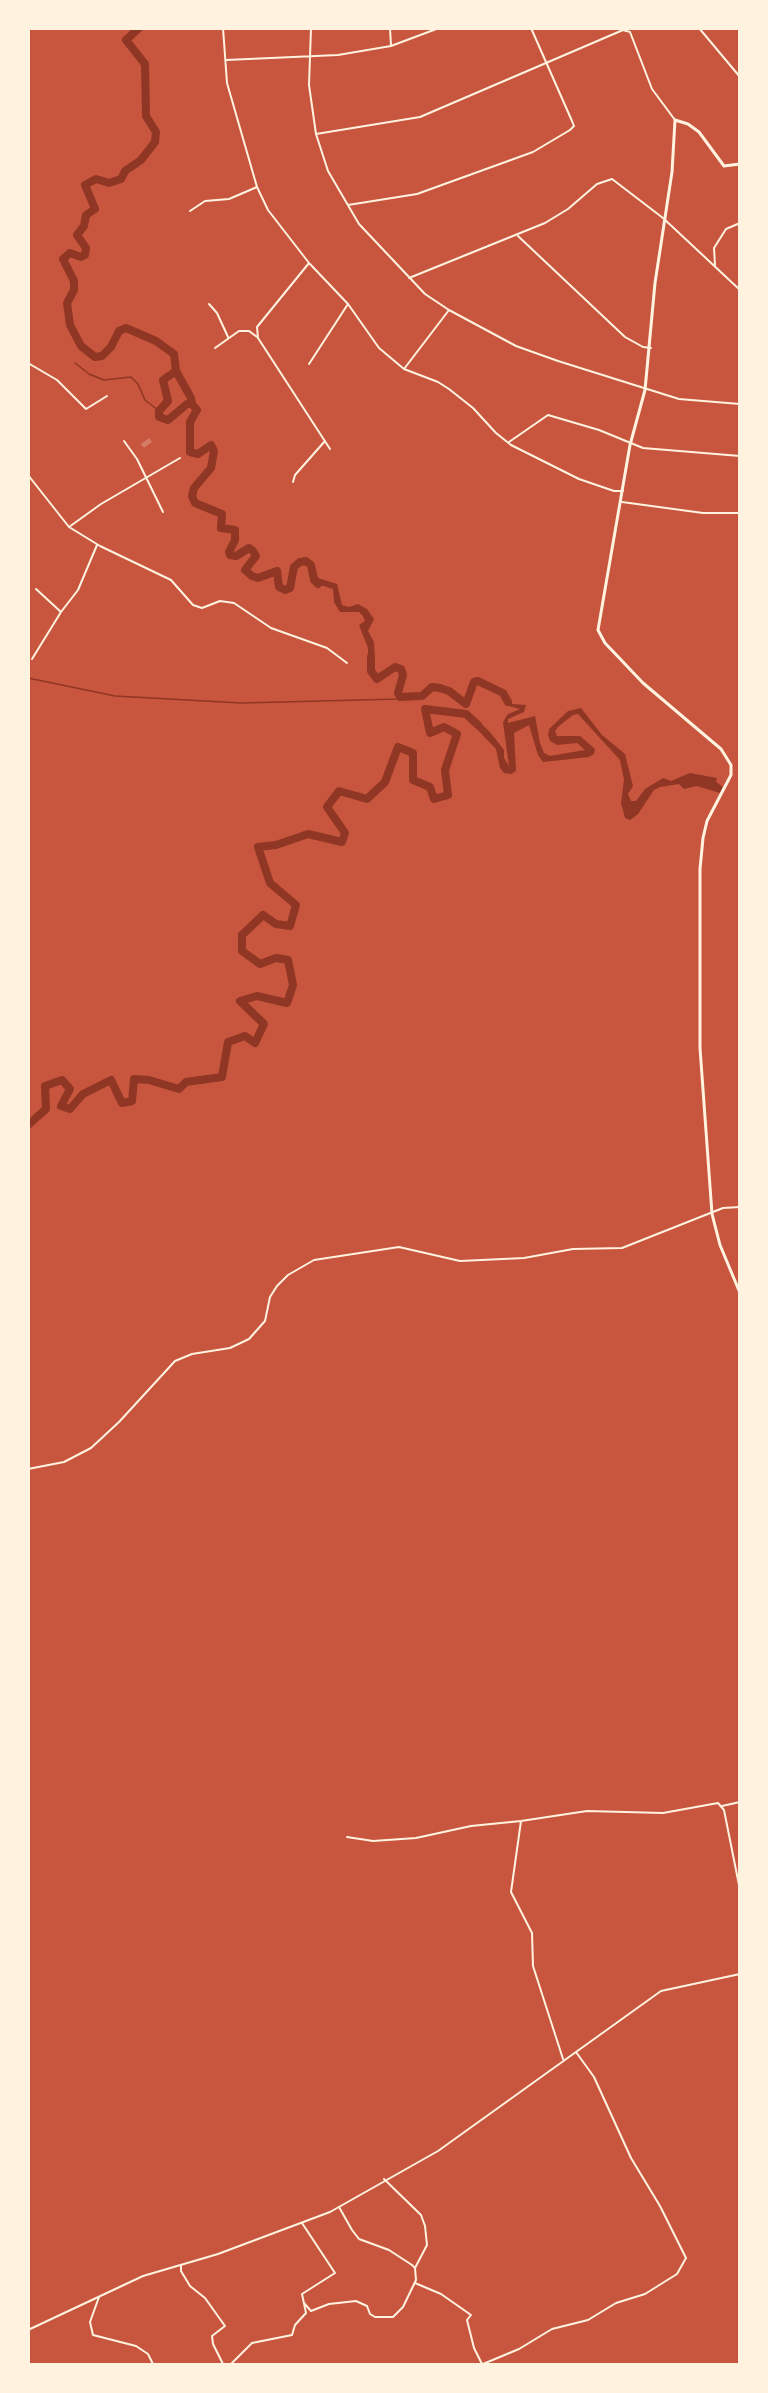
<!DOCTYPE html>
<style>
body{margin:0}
#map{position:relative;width:768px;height:2393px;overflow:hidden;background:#c8553d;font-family:Signika,sans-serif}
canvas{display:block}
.frame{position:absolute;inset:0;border:30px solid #fff3e0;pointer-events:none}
</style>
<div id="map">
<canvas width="768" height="2393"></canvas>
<div class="frame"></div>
</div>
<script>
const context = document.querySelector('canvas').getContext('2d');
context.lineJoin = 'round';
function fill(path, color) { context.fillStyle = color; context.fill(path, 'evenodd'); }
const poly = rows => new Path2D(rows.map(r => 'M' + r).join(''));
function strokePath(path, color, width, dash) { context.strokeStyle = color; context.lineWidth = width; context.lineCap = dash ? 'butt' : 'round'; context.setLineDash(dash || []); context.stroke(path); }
const water = poly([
 [317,574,318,578,337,584,342,605,349,607,358,604,367,609,374,619,368,631,374,642,375,661,371,667,368,666,368,648,359,625,365,621,363,616,359,612,340,612,334,602,333,589,311,582],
 [503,693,512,704,526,705,524,712,508,719,508,723,535,716,540,743,544,753,550,756,585,750,577,743,557,745,550,741,548,735,549,729,568,711,581,708,602,735,625,754,633,786,628,794,631,801,636,801,645,789,663,778,671,781,690,773,717,778,716,782,723,787,720,793,697,786,684,789,679,784,660,787,654,790,638,814,630,820,625,818,621,803,624,780,620,760,578,714,573,715,559,726,555,731,557,736,580,736,595,749,594,754,589,757,543,762,538,755,529,725,514,733,516,771,511,774,504,773,500,768,496,749,469,721,474,717,490,732,504,750,504,758,509,766,503,722,508,714,520,709,509,706]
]);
const stream = poly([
 [75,363,89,374,104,380,131,377,138,384,145,400,159,411],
 [28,678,115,696,241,703,399,699,400,697]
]);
const river = poly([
 [139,28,126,40,145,64,146,116,156,132,155,142,141,160,125,171,121,179,109,183,96,179,85,185,95,209,86,215,84,226,77,235,86,248,85,255,81,257,70,253,63,259,74,281,74,290,67,303,70,325,81,346,95,357,102,356,111,347,119,331,126,328,156,341,174,354,176,371,163,380,168,401,159,411,159,417,168,420,187,404,192,404,197,410,190,422,190,452,198,454,211,445,214,451,211,468,194,488,192,496,195,503,222,514,221,528,235,530,235,540,229,552,230,555,236,556,249,548,253,551,256,556,245,570,252,576,258,578,277,571,279,587,285,590,290,588,294,567,300,562,306,561,311,565,314,580,318,584],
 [176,371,191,398,192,404],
 [371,657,371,671,377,679,395,667,401,669,403,675,398,693,400,697,422,696,432,687,440,688,449,691,466,704,474,682,478,681,503,693,508,702],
 [28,1125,46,1109,45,1086,62,1080,70,1089,61,1106,70,1109,83,1094,111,1080,122,1103,132,1101,134,1079,149,1080,179,1089,186,1082,222,1077,228,1042,245,1036,255,1043,264,1024,240,1001,257,996,287,1003,293,985,288,960,276,958,260,964,242,951,242,935,263,915,276,924,290,926,296,905,270,883,258,847,276,845,308,834,342,842,345,833,327,807,339,791,367,799,385,782,398,747,413,753,413,780,430,787,434,799,448,795,445,770,457,734,444,727,430,733,425,709,466,714,478,725]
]);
const building = poly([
 [149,438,152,442,144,448,141,444]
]);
const minor = poly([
 [223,28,227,83,257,187,268,210,309,263,348,304,379,348,404,369,449,310],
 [311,28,309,85,316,134,328,171,359,224,425,294,449,310,516,346,558,361,679,399,740,404],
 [390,28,391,46],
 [699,28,740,77],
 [226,60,338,55,391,46,439,28],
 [316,134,420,117,623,30,630,32,652,89,675,120],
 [348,205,417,194,533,152,570,130,574,126,572,121,531,28],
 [190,211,205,201,229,199,257,187],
 [518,236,625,337,643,347,651,348],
 [309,263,257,327,258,338,330,449],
 [715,265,714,248,726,229,740,223],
 [409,278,545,223,568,209,597,184,612,179,663,218,740,290],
 [209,304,217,313,228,337],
 [215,348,239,331,249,331,257,337],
 [28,363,57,380,86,409,107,396],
 [309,364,348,304],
 [404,369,438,382,449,389,473,408,496,433,511,445,579,479,614,491,623,491],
 [124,441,137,459,163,512],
 [509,442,548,415,599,430,643,448,740,456],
 [28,475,69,527,100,546,171,580,193,605,202,608,220,601,234,603,271,628,327,648,347,663],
 [293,482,295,475,325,441],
 [622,502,703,513,740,513],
 [69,527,101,504,180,458],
 [61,612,78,590,97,545],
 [32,659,61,612,36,589],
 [28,1469,64,1462,91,1448,119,1422,175,1361,192,1354,230,1348,249,1339,265,1321,270,1297,277,1286,288,1275,314,1260,399,1247,460,1261,524,1258,573,1249,622,1248,723,1208,740,1207],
 [722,1806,740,1802],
 [347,1837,373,1841,416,1838,471,1826,521,1821],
 [563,2059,533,1966,532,1933,511,1892,521,1821,587,1811,663,1813,718,1803,724,1810,740,1890],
 [384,2179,421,2215,425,2226,427,2245,415,2268],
 [181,2265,181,2271,190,2286,205,2298,225,2326,212,2336,213,2344,223,2364],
 [415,2283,441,2294,471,2315,467,2320,474,2348,482,2364],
 [99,2297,90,2322,93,2335,136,2346,148,2354,153,2364],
 [304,2303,311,2311,329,2304,356,2301,367,2306,370,2314,375,2317,393,2317,403,2307,416,2280,415,2268,412,2265,389,2250,359,2239,352,2230,339,2207],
 [28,2330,143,2276,218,2254,330,2212,438,2151,661,1991,740,1974],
 [231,2364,252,2343,292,2335,295,2325,306,2313,302,2294,335,2273,302,2223],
 [483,2364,519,2349,552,2329,588,2320,616,2303,645,2294,677,2274,686,2258,660,2206,631,2158,594,2077,576,2052]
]);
const tertiary = poly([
 [740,164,724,166,699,132,688,124,675,120,672,172,655,283,645,390,630,445,598,630,605,643,643,683,721,749,731,765,731,775,707,821,703,838,700,869,700,1048,712,1214,720,1245,740,1293]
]);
fill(water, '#8f3625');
strokePath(stream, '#8f3625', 1.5);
strokePath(river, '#8f3625', 8);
fill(building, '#d67c66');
strokePath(minor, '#fff3e0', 2);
strokePath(tertiary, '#fff3e0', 3);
</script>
